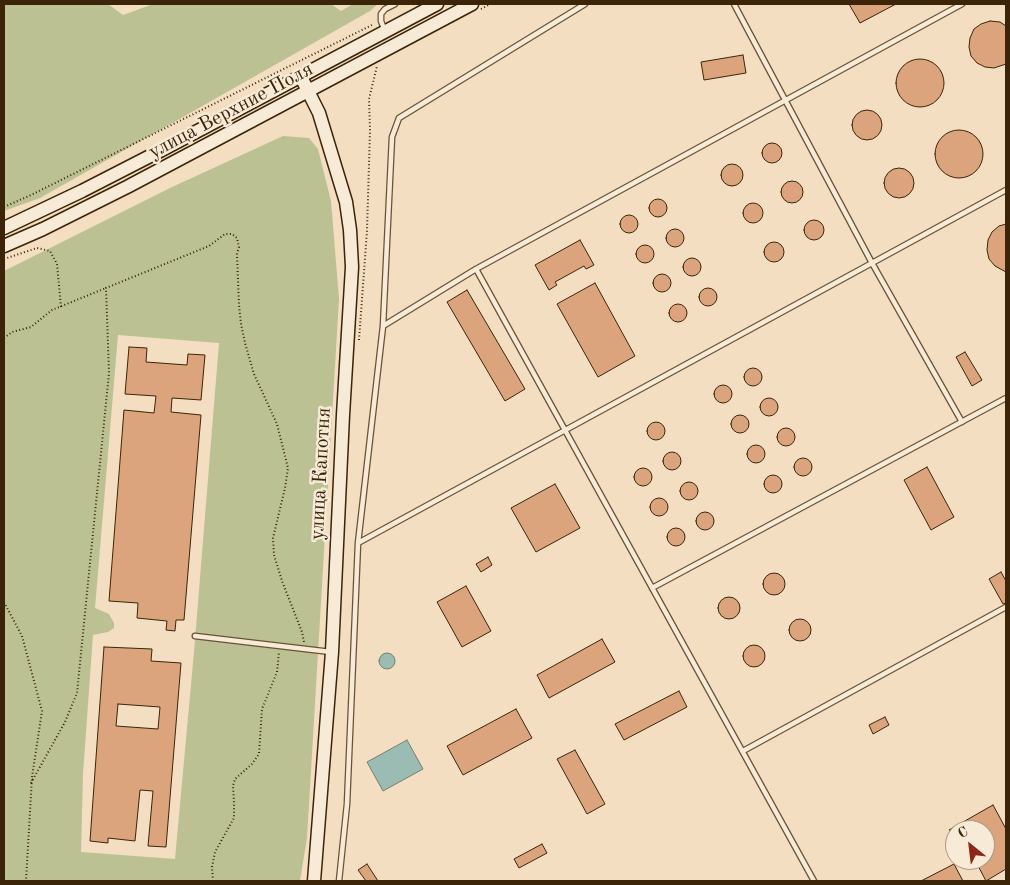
<!DOCTYPE html>
<meta charset="utf-8">
<style>
body{margin:0}
#map{position:relative;width:1010px;height:885px;overflow:hidden;background:#f3dec1;font-family:"Old Standard TT",serif}
canvas{display:block}
.frame{position:absolute;inset:0;border:5px solid #3b2408;pointer-events:none}
.north{position:absolute;left:945px;top:820px;width:50px;height:50px;box-sizing:border-box;background:#f7ead7;border:1px solid #ac9b84;border-radius:50%;rotate:331deg;font-size:14px;font-weight:700;line-height:20px;text-align:center;color:#3b2408}
.north::after{content:'';display:block;margin:auto;width:18px;height:22px;background:#8f2418;clip-path:polygon(50% 0,100% 100%,50% 72%,0 100%)}
</style>
<div id="map">
<canvas width="1010" height="885"></canvas>
<div class="frame"></div>
<div class="north">С</div>
</div>
<script>
const context = document.querySelector('canvas').getContext('2d');
context.lineJoin = 'round';
function fill(path, color) { context.fillStyle = color; context.fill(path, 'evenodd'); }
const poly = rows => new Path2D(rows.map(r => 'M' + r).join(''));
function strokePath(path, color, width, dash) { context.strokeStyle = color; context.lineWidth = width; context.lineCap = dash ? 'butt' : 'round'; context.setLineDash(dash || []); context.stroke(path); }
function drawText(font, color, halo, rows, align = 'center') {
  context.font = font + ' "Old Standard TT",serif'; context.lineWidth = 5; context.setLineDash([]); context.textBaseline = 'middle'; context.strokeStyle = halo; context.fillStyle = color; for (const [text, x, y, turn = 0] of rows) {
    context.save(); context.translate(x, y); context.rotate((+turn || 0) * Math.PI / 180); context.textAlign = isNaN(turn) ? turn : align; if (halo) context.strokeText(text, 0, 0); context.fillText(text, 0, 0); context.restore();
  }
}
const green = poly([
 [4,4,108,4,123,15,153,4,331,4,341,11,353,4,378,4,370,11,40,198,4,211],
 [283,136,309,138,318,149,331,201,339,299,307,838,300,881,4,881,4,271,170,188],
 [118,335,219,343,194,652,175,859,81,852,83,774,93,635,108,632,114,628,114,623,109,614,95,608]
]);
const water = poly([
 '379 661a8 8 0 1 1 16 0a8 8 0 1 1-16 0Z',
 [407,740,423,769,383,791,367,762,407,740]
]);
const building = poly([
 [849,4,896,4,860,23,849,4],
 [990,21,1000,22,1006,26,1006,64,994,68,985,67,977,63,971,56,969,47,970,38,974,29,981,24,990,21],
 [743,55,746,73,704,80,701,62,743,55],
 '896 83a24 24 0 1 1 48 0a24 24 0 1 1-48 0Z',
 '852 125a15 15 0 1 1 30 0a15 15 0 1 1-30 0Z',
 '935 154a24 24 0 1 1 48 0a24 24 0 1 1-48 0Z',
 '762 153a10 10 0 1 1 20 0a10 10 0 1 1-20 0Z',
 '721 175a11 11 0 1 1 22 0a11 11 0 1 1-22 0Z',
 '884 183a15 15 0 1 1 30 0a15 15 0 1 1-30 0Z',
 '781 192a11 11 0 1 1 22 0a11 11 0 1 1-22 0Z',
 '649 208a9 9 0 1 1 18 0a9 9 0 1 1-18 0Z',
 '743 213a10 10 0 1 1 20 0a10 10 0 1 1-20 0Z',
 '620 224a9 9 0 1 1 18 0a9 9 0 1 1-18 0Z',
 '804 230a10 10 0 1 1 20 0a10 10 0 1 1-20 0Z',
 [1006,224,1006,272,995,266,989,259,987,250,988,240,992,232,999,226,1006,224],
 '666 238a9 9 0 1 1 18 0a9 9 0 1 1-18 0Z',
 [580,240,594,265,586,269,584,266,555,282,557,285,549,290,535,265,580,240],
 '764 252a10 10 0 1 1 20 0a10 10 0 1 1-20 0Z',
 '636 254a9 9 0 1 1 18 0a9 9 0 1 1-18 0Z',
 '683 267a9 9 0 1 1 18 0a9 9 0 1 1-18 0Z',
 '653 283a9 9 0 1 1 18 0a9 9 0 1 1-18 0Z',
 [595,283,635,356,598,377,557,304,595,283],
 '699 297a9 9 0 1 1 18 0a9 9 0 1 1-18 0Z',
 [467,290,525,389,505,401,447,302,467,290],
 '669 313a9 9 0 1 1 18 0a9 9 0 1 1-18 0Z',
 [129,347,147,348,146,362,187,365,188,354,205,355,201,400,172,398,171,412,201,415,184,620,176,620,175,631,166,630,167,621,137,618,138,603,109,601,124,410,154,413,156,396,125,394,129,347],
 [965,352,982,380,972,386,956,357,965,352],
 '744 377a9 9 0 1 1 18 0a9 9 0 1 1-18 0Z',
 '714 394a9 9 0 1 1 18 0a9 9 0 1 1-18 0Z',
 '760 407a9 9 0 1 1 18 0a9 9 0 1 1-18 0Z',
 '731 424a9 9 0 1 1 18 0a9 9 0 1 1-18 0Z',
 '647 431a9 9 0 1 1 18 0a9 9 0 1 1-18 0Z',
 '777 437a9 9 0 1 1 18 0a9 9 0 1 1-18 0Z',
 '747 454a9 9 0 1 1 18 0a9 9 0 1 1-18 0Z',
 '663 461a9 9 0 1 1 18 0a9 9 0 1 1-18 0Z',
 '794 467a9 9 0 1 1 18 0a9 9 0 1 1-18 0Z',
 [927,467,954,517,931,530,904,480,927,467],
 '634 477a9 9 0 1 1 18 0a9 9 0 1 1-18 0Z',
 '764 484a9 9 0 1 1 18 0a9 9 0 1 1-18 0Z',
 '680 491a9 9 0 1 1 18 0a9 9 0 1 1-18 0Z',
 [555,484,580,528,536,552,511,508,555,484],
 '650 507a9 9 0 1 1 18 0a9 9 0 1 1-18 0Z',
 '696 521a9 9 0 1 1 18 0a9 9 0 1 1-18 0Z',
 '667 537a9 9 0 1 1 18 0a9 9 0 1 1-18 0Z',
 [488,557,492,565,481,572,476,564,488,557],
 [1001,572,1006,581,1006,603,1003,604,989,579,1001,572],
 '763 584a11 11 0 1 1 22 0a11 11 0 1 1-22 0Z',
 [466,586,491,631,462,647,437,602,466,586],
 '718 608a11 11 0 1 1 22 0a11 11 0 1 1-22 0Z',
 '789 630a11 11 0 1 1 22 0a11 11 0 1 1-22 0Z',
 [602,639,615,662,549,698,537,675,602,639],
 '743 656a11 11 0 1 1 22 0a11 11 0 1 1-22 0Z',
 [104,647,152,649,151,661,181,663,166,847,148,846,153,791,140,790,135,841,108,838,108,843,90,841,104,647],
 [118,704,160,707,158,729,116,726,118,704],
 [679,691,687,707,624,740,615,724,679,691],
 [516,709,532,738,463,775,447,746,516,709],
 [885,717,889,725,873,734,869,725,885,717],
 [575,750,605,804,587,814,557,759,575,750],
 [993,805,1006,829,1006,869,986,881,975,860,985,860,985,830,949,830,993,805],
 [542,844,547,853,519,868,514,859,542,844],
 [367,864,378,881,366,881,358,870,367,864],
 [954,864,963,881,921,881,954,864]
]);
const path = poly([
 [481,9,490,4],
 [4,207,31,195,374,24],
 [4,259,37,248,50,251,57,264,61,307],
 [4,338,12,332,31,327,52,310,106,288],
 [359,340,367,231,370,131,369,99,377,66],
 [4,602,22,636,42,711,32,777,26,881],
 [31,783,65,722,77,693,109,373,106,288,209,246,225,234,232,234,237,238,239,247,237,254,239,305,241,324,245,343,254,374,277,424,288,468,285,488,273,538,274,555,282,581,302,632,304,642],
 [213,881,212,867,215,852,234,818,234,803,233,786,235,779,252,764,259,754,262,709,277,672,279,652]
]);
const lane = poly([
 [585,4,399,118,392,137,383,326,358,543,1006,190],
 [734,4,872,263,962,422],
 [385,31,381,21,381,14,385,9,395,4],
 [476,269,814,881],
 [383,326,476,269,962,4],
 [652,588,1006,398],
 [195,636,331,652],
 [743,751,1006,607],
 [339,881,347,804,358,543]
]);
const secondary = poly([
 [301,77,319,113,346,202,350,230,352,267,343,415,332,652,314,881],
 [4,228,82,191,158,152,437,4],
 [4,246,43,229,127,187,472,4]
]);
const streetNames = [
 ["улица Верхние Поля",231,111,-28],
 ["улица Капотня",321,474,-87]
];
fill(green, '#bbc192');
fill(water, '#9bbcb2');
strokePath(water, '#757f6e', 1);
fill(building, '#dba47d');
strokePath(building, '#3b2408', 1);
strokePath(lane, '#695236', 7);
strokePath(secondary, '#3b2408', 15);
strokePath(path, '#3b2408', 2, [1, 2.5]);
strokePath(lane, '#f7ead7', 4.5);
strokePath(secondary, '#f7ead7', 12);
drawText('20px', '#3b2408', '#f7ead7', streetNames);
</script>
